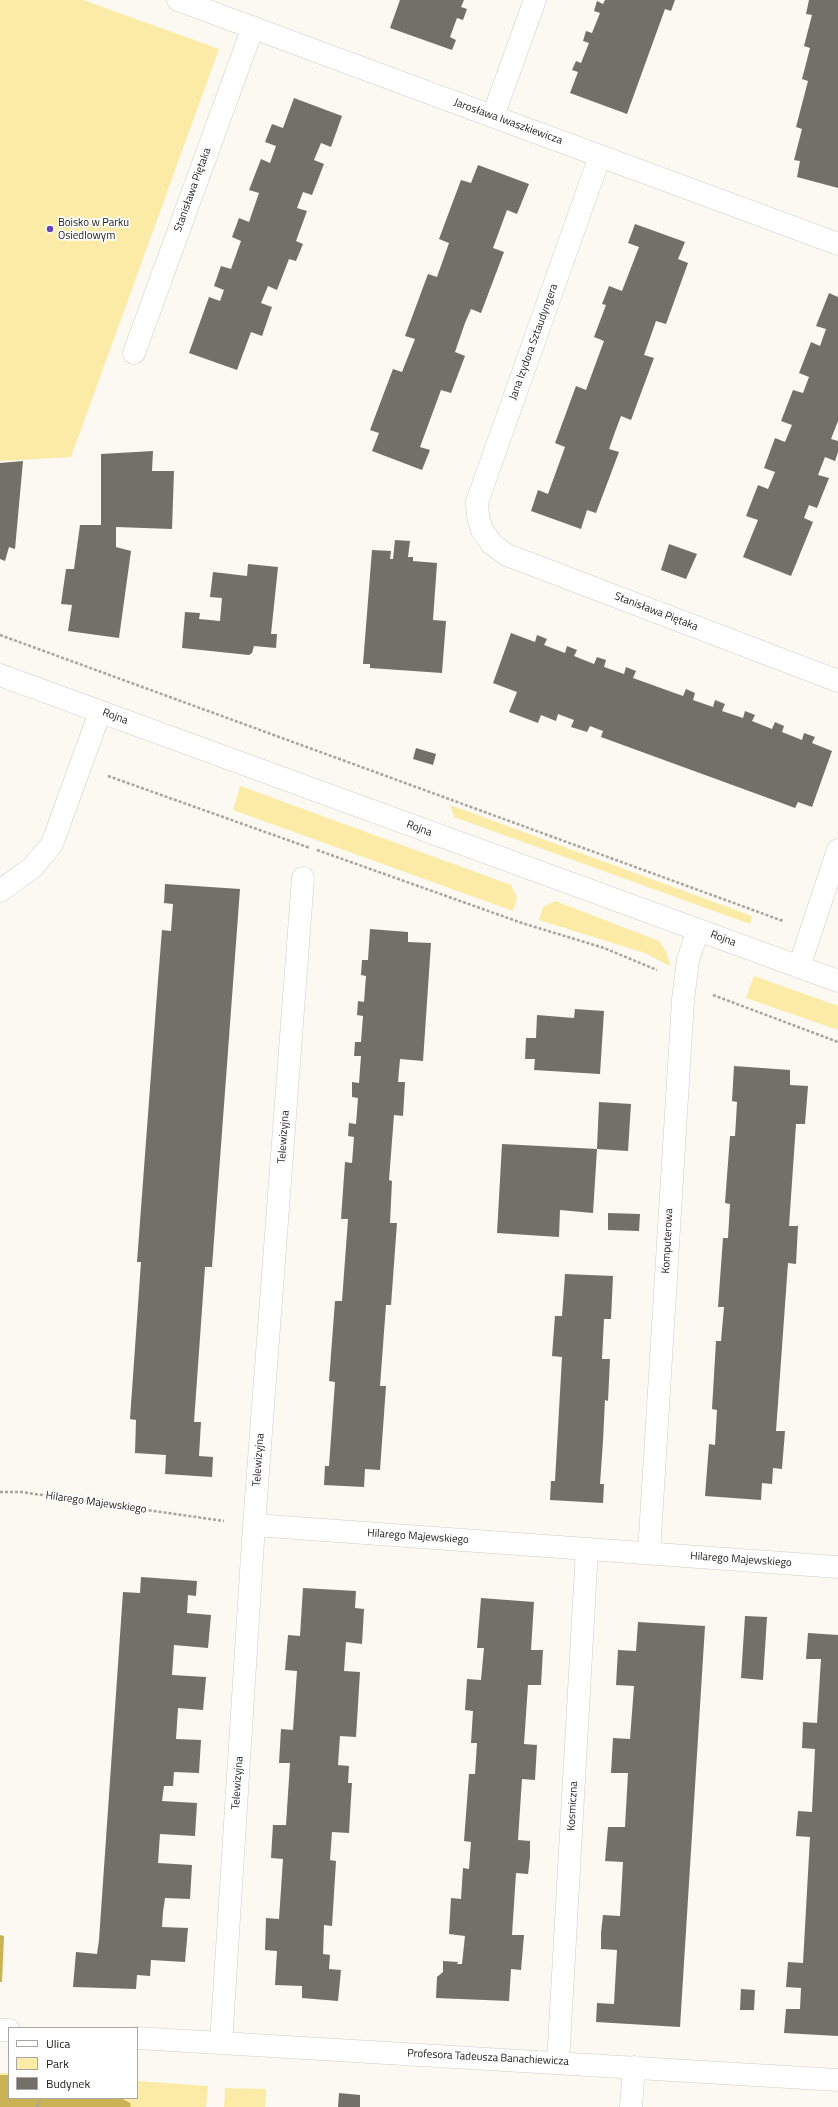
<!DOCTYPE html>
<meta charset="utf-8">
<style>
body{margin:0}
#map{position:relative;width:838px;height:2107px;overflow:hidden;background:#fbf9f1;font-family:"Titillium Web",sans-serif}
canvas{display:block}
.legend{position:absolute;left:8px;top:2027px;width:130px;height:72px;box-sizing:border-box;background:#fff;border:1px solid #a7a7a6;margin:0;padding:5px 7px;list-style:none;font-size:12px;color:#232220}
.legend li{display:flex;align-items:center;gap:8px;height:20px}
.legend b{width:20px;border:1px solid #a7a7a6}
</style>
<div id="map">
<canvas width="838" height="2107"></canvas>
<ul class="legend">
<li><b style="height:5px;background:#fff"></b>Ulica</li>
<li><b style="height:11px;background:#fceba6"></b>Park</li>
<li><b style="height:11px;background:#727069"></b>Budynek</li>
</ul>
</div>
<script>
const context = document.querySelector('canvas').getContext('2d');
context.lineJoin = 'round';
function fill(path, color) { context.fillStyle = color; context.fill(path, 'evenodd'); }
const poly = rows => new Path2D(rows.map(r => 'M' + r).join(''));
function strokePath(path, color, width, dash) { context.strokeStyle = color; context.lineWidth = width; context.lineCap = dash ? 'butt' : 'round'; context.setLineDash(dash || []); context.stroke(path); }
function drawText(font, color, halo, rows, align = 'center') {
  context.font = font + ' "Titillium Web",sans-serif'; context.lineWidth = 3.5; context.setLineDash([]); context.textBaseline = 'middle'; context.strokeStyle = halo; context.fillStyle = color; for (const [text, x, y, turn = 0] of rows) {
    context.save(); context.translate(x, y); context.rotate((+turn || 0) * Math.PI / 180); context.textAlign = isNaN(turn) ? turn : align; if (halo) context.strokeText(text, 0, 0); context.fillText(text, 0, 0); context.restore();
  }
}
const green = poly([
 [0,0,83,0,219,49,71,457,0,461],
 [240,786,511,885,517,897,513,911,233,810],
 [450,805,752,916,750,924,454,817],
 [555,901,659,941,667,953,670,966,645,953,539,920,543,907],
 [754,976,838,1006,838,1030,746,998],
 [0,2073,9,2073,9,2098,137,2098,137,2081,208,2086,206,2107,0,2107],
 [225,2088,266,2089,265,2107,224,2107]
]);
const forest = poly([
 [0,1935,4,1936,2,1982,0,1982],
 [0,2075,9,2075,9,2098,121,2098,130,2103,131,2107,0,2107]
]);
const building = poly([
 [400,0,464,0,461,7,467,9,463,20,457,18,450,37,456,40,452,50,390,28],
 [605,0,675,0,671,11,665,9,627,114,570,93,578,72,572,70,576,61,581,63,589,43,583,41,586,31,592,33,600,13,594,11,597,1,603,4],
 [809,0,838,0,838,188,797,177,800,161,794,160,802,129,796,127,808,81,802,79,810,48,804,46,812,15,806,14],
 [294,98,342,116,331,147,321,143,314,160,324,164,312,195,303,192,297,208,307,211,296,241,303,244,296,261,289,259,277,290,268,286,261,303,272,307,262,336,251,332,237,370,189,353,209,297,220,301,224,290,214,286,221,266,231,269,241,241,232,237,239,218,249,222,259,193,249,190,261,159,270,163,276,146,265,142,272,124,283,128],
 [478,165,529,184,517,214,507,210,493,248,504,252,481,313,471,309,465,323,455,352,465,356,451,393,441,390,420,447,430,450,422,470,372,451,379,433,370,430,393,369,402,372,415,339,405,336,428,274,437,277,449,243,439,239,461,180,471,183],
 [635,224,685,242,678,259,688,263,666,324,656,321,644,355,654,358,631,420,621,416,615,432,609,449,619,452,596,513,587,510,581,529,531,511,538,490,548,494,565,447,555,443,576,386,586,390,604,341,594,337,606,305,602,304,609,286,622,291,639,247,628,243],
 [829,293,838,297,838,421,831,439,838,441,838,452,835,461,825,457,818,475,829,478,817,508,809,505,804,518,813,522,791,576,743,557,758,520,746,516,758,485,768,489,775,472,764,468,775,438,785,442,792,425,781,421,793,390,803,393,809,377,799,373,811,342,820,346,826,329,816,326],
 [153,451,152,471,174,471,172,529,116,527,116,547,131,551,119,638,68,631,72,605,61,604,66,569,74,569,80,525,101,525,101,454],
 [23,461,15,549,9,547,5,561,0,559,0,463],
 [395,540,410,541,408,557,413,557,413,561,437,563,433,620,446,621,442,673,370,668,370,664,363,664,372,550,391,551,390,559,393,559],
 [669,544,697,554,686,579,661,570],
 [248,564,278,567,271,634,277,634,276,648,254,646,252,653,249,655,182,648,185,612,200,613,199,619,220,621,222,598,210,597,213,572,247,576],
 [511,633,535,642,537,635,547,639,544,645,565,653,567,646,577,650,574,656,594,664,597,657,606,660,604,667,624,674,626,667,636,671,633,678,683,696,686,689,695,693,693,700,713,707,715,700,725,704,722,711,743,718,745,711,755,715,752,721,772,729,775,722,784,726,782,732,802,740,804,733,815,737,812,743,832,751,812,807,798,802,795,808,779,802,601,737,603,731,590,726,587,732,571,727,574,720,558,714,556,721,541,715,538,723,509,712,517,692,493,683],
 [416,748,436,754,433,765,413,759],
 [165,884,240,889,212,1267,205,1267,194,1422,201,1422,199,1456,213,1457,212,1477,165,1474,166,1455,135,1453,136,1420,130,1419,141,1262,137,1262,158,980,162,930,171,931,173,904,164,903],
 [370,929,408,932,408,942,431,943,423,1061,400,1059,398,1082,405,1082,403,1116,394,1115,389,1180,392,1181,390,1223,397,1223,391,1305,386,1305,380,1386,386,1386,380,1470,365,1469,364,1487,324,1485,325,1466,329,1466,335,1382,329,1381,335,1301,342,1301,348,1219,341,1219,345,1162,352,1163,354,1137,348,1136,349,1123,356,1124,358,1098,352,1097,352,1082,359,1083,361,1056,354,1056,355,1042,361,1042,363,1016,357,1015,358,1001,364,1002,366,976,361,975,362,960,368,960],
 [575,1009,604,1011,600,1074,534,1070,535,1059,525,1059,526,1038,536,1038,537,1015,574,1018],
 [734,1066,790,1070,790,1085,808,1086,805,1124,796,1124,789,1226,798,1226,796,1264,788,1263,776,1431,785,1431,782,1469,773,1468,772,1484,762,1483,761,1500,705,1496,709,1444,715,1445,717,1410,712,1409,716,1341,721,1341,724,1307,718,1307,723,1238,728,1238,730,1204,725,1203,730,1136,735,1136,736,1120,737,1102,732,1101],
 [599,1102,631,1104,628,1151,597,1149],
 [502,1144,597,1149,593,1213,560,1210,559,1237,497,1233],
 [608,1213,640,1214,639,1231,608,1230],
 [565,1274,613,1276,611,1319,604,1319,602,1359,610,1359,608,1401,605,1400,603,1441,600,1484,604,1484,603,1503,550,1500,551,1481,555,1481,562,1357,552,1356,555,1316,562,1316],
 [141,1577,197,1581,196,1596,188,1595,187,1613,211,1615,208,1648,174,1645,172,1675,206,1677,203,1710,178,1708,176,1739,201,1740,199,1773,174,1772,173,1786,164,1786,162,1801,197,1803,195,1836,160,1834,158,1863,192,1865,190,1899,165,1898,163,1912,162,1927,188,1928,185,1962,151,1960,150,1976,137,1975,136,1989,73,1987,76,1952,97,1954,99,1940,123,1592,140,1593],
 [303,1588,356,1591,355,1608,364,1609,362,1644,346,1642,344,1671,360,1672,356,1737,340,1736,339,1750,338,1765,349,1766,348,1783,352,1783,351,1798,349,1833,332,1832,330,1860,336,1861,332,1926,324,1925,323,1954,330,1955,329,1969,341,1970,338,2001,302,1998,302,1986,275,1985,277,1951,265,1950,266,1918,279,1919,283,1859,271,1858,272,1841,273,1825,286,1825,290,1763,279,1763,281,1729,293,1730,297,1671,285,1670,288,1635,300,1636],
 [481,1598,534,1602,531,1650,543,1650,541,1685,528,1685,524,1744,537,1745,536,1762,535,1780,522,1779,518,1840,530,1841,530,1857,528,1874,516,1873,512,1935,524,1935,521,1970,511,1969,509,2001,436,1998,437,1977,443,1972,443,1961,458,1962,457,1964,462,1964,465,1936,449,1934,451,1898,461,1899,463,1868,469,1869,471,1842,464,1841,469,1774,475,1774,477,1743,471,1743,473,1711,465,1710,467,1679,481,1680,484,1648,477,1648],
 [745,1616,767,1617,763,1680,741,1678],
 [638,1622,705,1626,680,2027,596,2022,597,2003,614,2004,617,1950,601,1949,601,1933,603,1915,620,1916,623,1862,605,1861,608,1827,625,1827,628,1773,611,1773,613,1738,630,1739,634,1686,616,1685,618,1650,636,1651],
 [808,1633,838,1635,838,2036,784,2033,786,2009,800,2009,801,1988,786,1987,788,1962,803,1963,810,1837,796,1836,798,1811,812,1812,815,1749,802,1748,803,1722,817,1723,821,1659,806,1659],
 [741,1989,755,1990,754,2010,740,2010],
 [339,2093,360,2095,360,2107,338,2107]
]);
const path = poly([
 [0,635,783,921],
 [108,776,310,848],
 [317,850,522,923,604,948,657,970],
 [713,995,838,1042],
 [0,1492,21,1492,224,1521],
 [37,2107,41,2098]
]);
const minor = poly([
 [178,0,838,244],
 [493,116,535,0],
 [600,156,477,502,478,516,482,530,492,544,507,555,838,681],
 [134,353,253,27],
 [0,891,33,867,52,844,100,712],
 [799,967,838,850],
 [254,1525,838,1567],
 [649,1553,683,1000,688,960,698,930],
 [0,2030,9,2030],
 [137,2038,838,2080],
 [221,2043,254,1525,303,878],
 [558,2063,587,1549],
 [631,2107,634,2067]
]);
const tertiary = poly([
 [0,675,838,981]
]);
const markers = [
 [50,229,4,"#6643bb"]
];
const streetNames = [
 ["Jarosława Iwaszkiewicza",508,122,20],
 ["Stanisława Piętaka",193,190,-70],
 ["Jana Izydora Sztaudyngera",534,342,-70],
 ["Stanisława Piętaka",656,612,21],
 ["Rojna",115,717,20],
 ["Rojna",419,829,20],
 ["Rojna",723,939,20],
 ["Telewizyjna",284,1137,-86],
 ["Komputerowa",668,1241,-87],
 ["Telewizyjna",259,1460,-86],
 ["Hilarego Majewskiego",96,1503,8],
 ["Hilarego Majewskiego",418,1537,4],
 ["Hilarego Majewskiego",741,1560,4],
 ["Telewizyjna",238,1783,-86],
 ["Kosmiczna",573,1806,-87],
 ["Profesora Tadeusza Banachiewicza",488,2058,3]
];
const poiNames = [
 ["Boisko w Parku",58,223],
 ["Osiedlowym",58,236]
];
fill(green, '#fceba6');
fill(forest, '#cab354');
fill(building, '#727069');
strokePath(minor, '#cfcdc5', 23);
strokePath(tertiary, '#cfcdc5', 23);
strokePath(path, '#a6a59f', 2.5, [3, 2]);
strokePath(minor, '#fff', 22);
strokePath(tertiary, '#fff', 22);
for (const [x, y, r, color] of markers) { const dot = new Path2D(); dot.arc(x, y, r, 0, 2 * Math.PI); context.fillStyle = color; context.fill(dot); strokePath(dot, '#fff', 1.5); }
drawText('11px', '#232220', '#fff', streetNames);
drawText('11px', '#232220', '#fff', poiNames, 'left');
</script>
